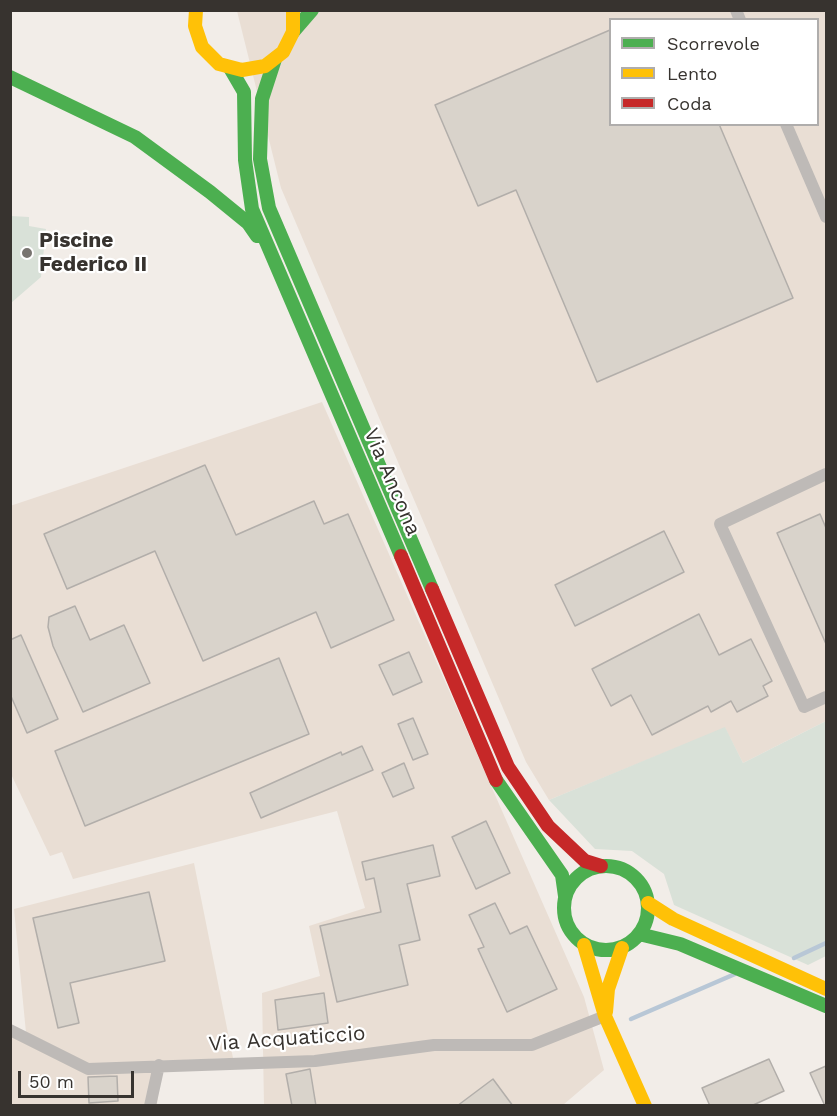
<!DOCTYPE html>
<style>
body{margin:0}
#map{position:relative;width:837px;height:1116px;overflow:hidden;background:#f2ede8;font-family:"Work Sans",sans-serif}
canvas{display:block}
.frame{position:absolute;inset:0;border:12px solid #37332f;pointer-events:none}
.legend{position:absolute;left:609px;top:18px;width:210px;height:108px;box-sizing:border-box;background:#fff;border:2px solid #afadac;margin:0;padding:8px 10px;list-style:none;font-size:18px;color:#37332f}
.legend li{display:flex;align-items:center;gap:12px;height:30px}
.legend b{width:30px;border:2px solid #afadac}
.scale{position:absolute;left:18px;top:1071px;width:116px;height:27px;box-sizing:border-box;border:3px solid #37332f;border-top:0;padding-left:8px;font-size:18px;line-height:21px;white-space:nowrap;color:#37332f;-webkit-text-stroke:4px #fff;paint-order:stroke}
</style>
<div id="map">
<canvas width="837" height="1116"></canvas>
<div class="frame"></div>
<ul class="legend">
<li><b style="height:8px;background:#4caf50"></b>Scorrevole</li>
<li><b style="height:8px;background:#ffc107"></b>Lento</li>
<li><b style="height:8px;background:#c62828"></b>Coda</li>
</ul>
<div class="scale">50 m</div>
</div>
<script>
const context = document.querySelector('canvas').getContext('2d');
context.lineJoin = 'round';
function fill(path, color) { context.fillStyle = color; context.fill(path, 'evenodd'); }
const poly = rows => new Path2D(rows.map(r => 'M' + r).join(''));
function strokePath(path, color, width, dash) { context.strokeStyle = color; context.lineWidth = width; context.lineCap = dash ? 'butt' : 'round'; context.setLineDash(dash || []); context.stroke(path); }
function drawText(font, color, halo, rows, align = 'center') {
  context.font = font + ' "Work Sans",sans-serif'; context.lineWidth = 4.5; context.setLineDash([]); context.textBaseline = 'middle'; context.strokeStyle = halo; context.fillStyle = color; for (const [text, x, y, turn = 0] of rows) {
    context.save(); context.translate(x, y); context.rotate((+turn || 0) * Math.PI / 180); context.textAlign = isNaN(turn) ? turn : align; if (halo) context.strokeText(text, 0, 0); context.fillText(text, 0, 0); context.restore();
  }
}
const built = poly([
 [237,11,826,11,826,721,743,763,725,728,549,800,526,762,281,188],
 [610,20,818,20,818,124,610,124],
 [322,402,584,997,604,1070,563,1105,264,1105,262,993,320,976,309,926,365,908,337,811,73,879,62,852,50,856,11,774,10,506],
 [194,863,233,1058,161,1061,157,1105,11,1105,10,1035,27,1043,14,909]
]);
const green = poly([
 [11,216,29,217,29,226,46,229,41,277,11,303],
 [826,721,826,956,808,965,674,905,664,874,632,851,595,849,549,800,725,727,743,763]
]);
const stream = poly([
 [794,958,826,943],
 [631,1019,735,974]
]);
const building = poly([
 [610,30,610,124,719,124,793,298,597,382,516,190,478,206,435,105,610,30],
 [205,465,236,535,314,501,324,524,348,514,394,620,331,648,316,612,203,661,155,551,67,589,44,534,205,465],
 [820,514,826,528,826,644,777,533,820,514],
 [664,531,684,572,575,626,555,585,664,531],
 [75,606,90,640,124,625,150,683,83,712,53,646,48,627,49,617,75,606],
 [699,614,719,655,751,639,772,681,763,686,768,696,737,712,731,701,711,712,708,706,652,735,631,695,611,706,592,669,699,614],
 [21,635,58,719,27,733,10,694,10,640,21,635],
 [409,652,422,682,393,695,379,665,409,652],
 [279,658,309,734,85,826,55,751,279,658],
 [413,718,428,754,413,760,398,724,413,718],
 [362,746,373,770,261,818,250,793,341,752,342,755,362,746],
 [404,763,414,788,393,797,382,773,404,763],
 [486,821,510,873,476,889,452,837,486,821],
 [433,845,440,876,407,884,420,940,399,945,408,985,337,1002,320,926,381,912,374,878,366,880,362,862,433,845],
 [149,892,165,961,70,983,79,1023,58,1028,33,918,149,892],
 [495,903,510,934,527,926,557,989,507,1012,478,949,484,947,469,915,495,903],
 [324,993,328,1023,278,1030,275,1000,324,993],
 [769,1059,784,1091,751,1106,710,1106,702,1088,769,1059],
 [826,1066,826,1106,825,1106,810,1073,826,1066],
 [310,1069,316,1106,292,1106,286,1074,310,1069],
 [117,1076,118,1101,89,1103,88,1077,117,1076],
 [493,1079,513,1106,457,1106,493,1079]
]);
const street = poly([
 [736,10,740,20],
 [786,124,826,217],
 [826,474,720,524,804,707,826,697],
 [10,1030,88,1069,315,1061,434,1045,532,1045,605,1016],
 [150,1106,159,1065]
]);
const fast = poly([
 [293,32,312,10],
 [275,59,262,99,260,159,269,208,432,589],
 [230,68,244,92,245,160,252,209,401,556],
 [10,77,135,137,210,192,248,223,257,236],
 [496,780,562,875,565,896],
 '564 908a42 42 0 1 1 84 0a42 42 0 1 1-84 0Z',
 [639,934,680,944,826,1006]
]);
const slow = poly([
 [196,10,195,26,202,47,219,64,242,70,265,66,283,52,293,32,293,10],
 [648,903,673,919,826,989],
 [584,945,605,1016,645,1106],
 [606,1012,608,989,622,948]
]);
const jam = poly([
 [401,556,496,780],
 [432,589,508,767,548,826,585,861,601,866]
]);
const markers = [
 [27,253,6,"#787470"]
];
const poiNames = [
 ["Piscine",39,241],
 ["Federico II",39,265]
];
const streetNames = [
 ["Via Ancona",392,482,67],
 ["Via Acquaticcio",287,1039,-4]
];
fill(built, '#e9ded4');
fill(green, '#d9e1d8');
strokePath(stream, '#b8c7d6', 4.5);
fill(building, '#d9d3cb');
strokePath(building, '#b2aeaa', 1.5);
strokePath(street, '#bebab7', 12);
strokePath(fast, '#4caf50', 14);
strokePath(slow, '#ffc107', 14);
strokePath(jam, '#c62828', 14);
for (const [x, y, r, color] of markers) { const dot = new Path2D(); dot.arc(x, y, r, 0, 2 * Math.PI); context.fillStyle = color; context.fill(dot); strokePath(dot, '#fff', 2); }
drawText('bold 21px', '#37332f', '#fff', poiNames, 'left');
drawText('21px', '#37332f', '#fff', streetNames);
</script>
